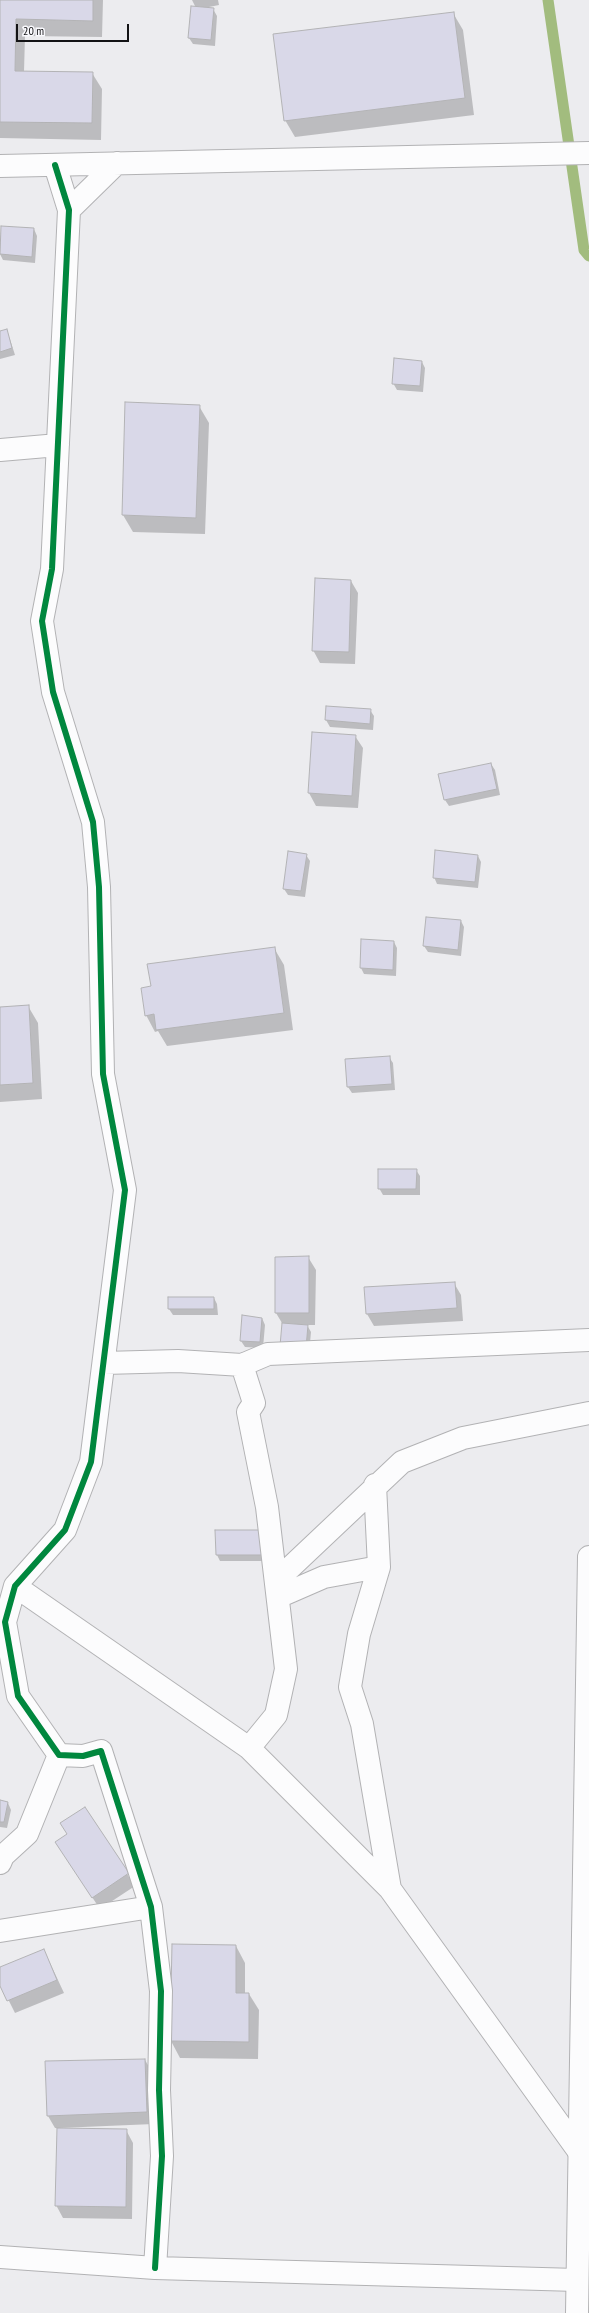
<!DOCTYPE html>
<style>
body{margin:0}
#map{position:relative;width:589px;height:2313px;overflow:hidden;background:#ececef;font-family:"PT Sans Narrow",sans-serif}
canvas{display:block}
.scale{position:absolute;left:16px;top:24px;width:113px;height:18px;box-sizing:border-box;border:2px solid #131315;border-top:0;padding-left:5px;font-size:12px;line-height:14px;white-space:nowrap;color:#131315;-webkit-text-stroke:3px #f9f9fd;paint-order:stroke}
</style>
<div id="map">
<canvas width="589" height="2313"></canvas>
<div class="scale">20 m</div>
</div>
<script>
const context = document.querySelector('canvas').getContext('2d');
context.lineJoin = 'round';
function fill(path, color) { context.fillStyle = color; context.fill(path, 'evenodd'); }
const poly = rows => new Path2D(rows.map(r => 'M' + r).join(''));
function strokePath(path, color, width, dash) { context.strokeStyle = color; context.lineWidth = width; context.lineCap = dash ? 'butt' : 'round'; context.setLineDash(dash || []); context.stroke(path); }
const shadow = poly([
 [0,0,103,0,102,37,25,36,24,72,92,73,102,89,101,140,0,138],
 [192,0,218,0,219,5,204,8,213,9,217,16,215,46,193,44,189,38,196,8],
 [453,13,463,30,474,115,295,137,285,120],
 [2,227,34,229,37,236,35,263,3,260,0,254],
 [7,330,15,355,0,359,0,332],
 [422,362,425,368,423,392,397,390,393,383],
 [199,406,209,423,205,534,133,532,123,515],
 [351,581,358,593,355,664,320,663,313,650],
 [327,707,370,710,374,716,373,730,330,727,326,720],
 [313,733,355,736,363,748,358,808,316,806,309,793],
 [491,764,495,770,500,795,449,806,445,800],
 [306,855,310,861,305,897,288,895,284,889],
 [478,856,481,862,478,888,437,884,434,877],
 [461,921,464,927,461,956,428,952,424,946],
 [394,942,397,948,396,976,364,974,361,968],
 [274,948,284,965,293,1030,167,1046,158,1031,155,1032,146,1015],
 [28,1006,38,1023,42,1099,0,1102,0,1008],
 [389,1057,393,1063,395,1090,352,1093,348,1087],
 [416,1170,420,1176,420,1195,383,1195,379,1188],
 [308,1257,316,1270,315,1325,307,1325,311,1332,309,1354,282,1323,276,1313],
 [454,1283,461,1295,463,1321,374,1326,367,1314],
 [169,1298,214,1298,217,1304,218,1315,173,1315,169,1309],
 [262,1318,265,1325,263,1348,245,1347,241,1341],
 [269,1531,273,1561,220,1561,217,1555],
 [0,1802,8,1803,11,1810,7,1828,0,1827],
 [84,1809,135,1886,100,1909,56,1843,68,1835],
 [236,1946,245,1963,245,1994,249,1994,259,2010,258,2059,180,2058,171,2041],
 [44,1950,64,1993,15,2013,0,1983,0,1968],
 [145,2060,152,2072,154,2124,59,2128,59,2129,126,2130,133,2143,132,2219,63,2218,56,2205,58,2128,55,2128,48,2116]
]);
const stream = poly([
 [548,0,584,250,589,256]
]);
const building = poly([
 [0,0,93,0,93,21,16,19,15,71,93,72,92,123,0,122,0,0],
 [191,6,214,8,211,40,188,38,191,6],
 [454,12,465,98,284,121,273,34,454,12],
 [1,226,34,228,32,257,0,254,1,226],
 [7,329,12,348,0,352,0,331,7,329],
 [394,358,422,361,420,386,392,384,394,358],
 [125,402,200,405,196,518,122,515,125,402],
 [315,578,351,580,349,652,312,651,315,578],
 [326,706,371,709,370,724,325,720,326,706],
 [312,732,356,735,352,796,308,793,312,732],
 [491,763,497,789,444,800,438,774,491,763],
 [435,850,478,855,475,882,433,878,435,850],
 [288,851,307,854,301,891,283,889,288,851],
 [426,917,461,920,458,950,423,946,426,917],
 [361,939,394,941,393,970,360,968,361,939],
 [275,947,284,1013,156,1030,154,1014,145,1016,141,988,151,986,147,964,275,947],
 [29,1005,33,1083,0,1085,0,1007,29,1005],
 [390,1056,392,1084,347,1087,345,1059,390,1056],
 [378,1169,417,1169,416,1189,378,1189,378,1169],
 [309,1256,309,1313,275,1313,275,1257,309,1256],
 [455,1282,457,1308,366,1314,364,1287,455,1282],
 [168,1297,214,1297,214,1309,168,1309,168,1297],
 [242,1315,262,1318,260,1342,240,1341,242,1315],
 [282,1323,308,1325,306,1348,280,1346,282,1323],
 [215,1530,269,1530,270,1555,216,1555,215,1530],
 [0,1800,8,1802,4,1822,0,1822,0,1800],
 [85,1807,129,1873,92,1898,55,1842,67,1834,60,1823,85,1807],
 [172,1944,236,1945,236,1993,249,1993,249,2042,170,2041,172,1944],
 [44,1949,57,1980,7,2001,0,1986,0,1967,44,1949],
 [145,2059,147,2112,47,2116,45,2061,145,2059],
 [57,2128,127,2129,126,2207,55,2206,57,2128]
]);
const street = poly([
 [55,165,69,210,52,569,42,621,53,692,93,822,99,887,103,1074,125,1190,91,1462,65,1530,15,1586,5,1622,18,1696,59,1755,83,1756,101,1751,151,1907,161,1991,159,2090,162,2156,155,2268],
 [0,166,589,153],
 [69,210,117,163],
 [0,450,58,445],
 [104,1363,178,1361,242,1365,268,1354,589,1340],
 [242,1365,254,1403,248,1412,267,1507,286,1669,276,1715,249,1748],
 [375,1485,379,1567,359,1634,350,1687,362,1724,390,1889],
 [276,1581,402,1462,463,1438,589,1413],
 [15,1586,249,1748,390,1889,580,2153],
 [278,1597,324,1577,379,1567],
 [0,1863,3,1856,27,1834,59,1755],
 [0,1931,151,1907],
 [0,2257,155,2268,577,2280]
]);
const secondary = poly([
 [577,2313,589,1557]
]);
const cycleway = poly([
 [55,165,69,210,52,569,42,621,53,692,93,822,99,887,103,1074,125,1190,91,1462,65,1530,15,1586,5,1622,18,1696,59,1755,83,1756,101,1751,151,1907,161,1991,159,2090,162,2156,155,2268]
]);
fill(shadow, '#0003');
strokePath(stream, '#a2bc7e', 11);
fill(building, '#d9d8e8');
strokePath(building, '#b3b3b5', 1);
strokePath(street, '#b2b2b4', 24);
strokePath(secondary, '#b2b2b4', 24);
strokePath(street, '#fcfcfd', 22);
strokePath(secondary, '#fcfcfd', 22);
strokePath(cycleway, '#00873e', 6);
</script>
